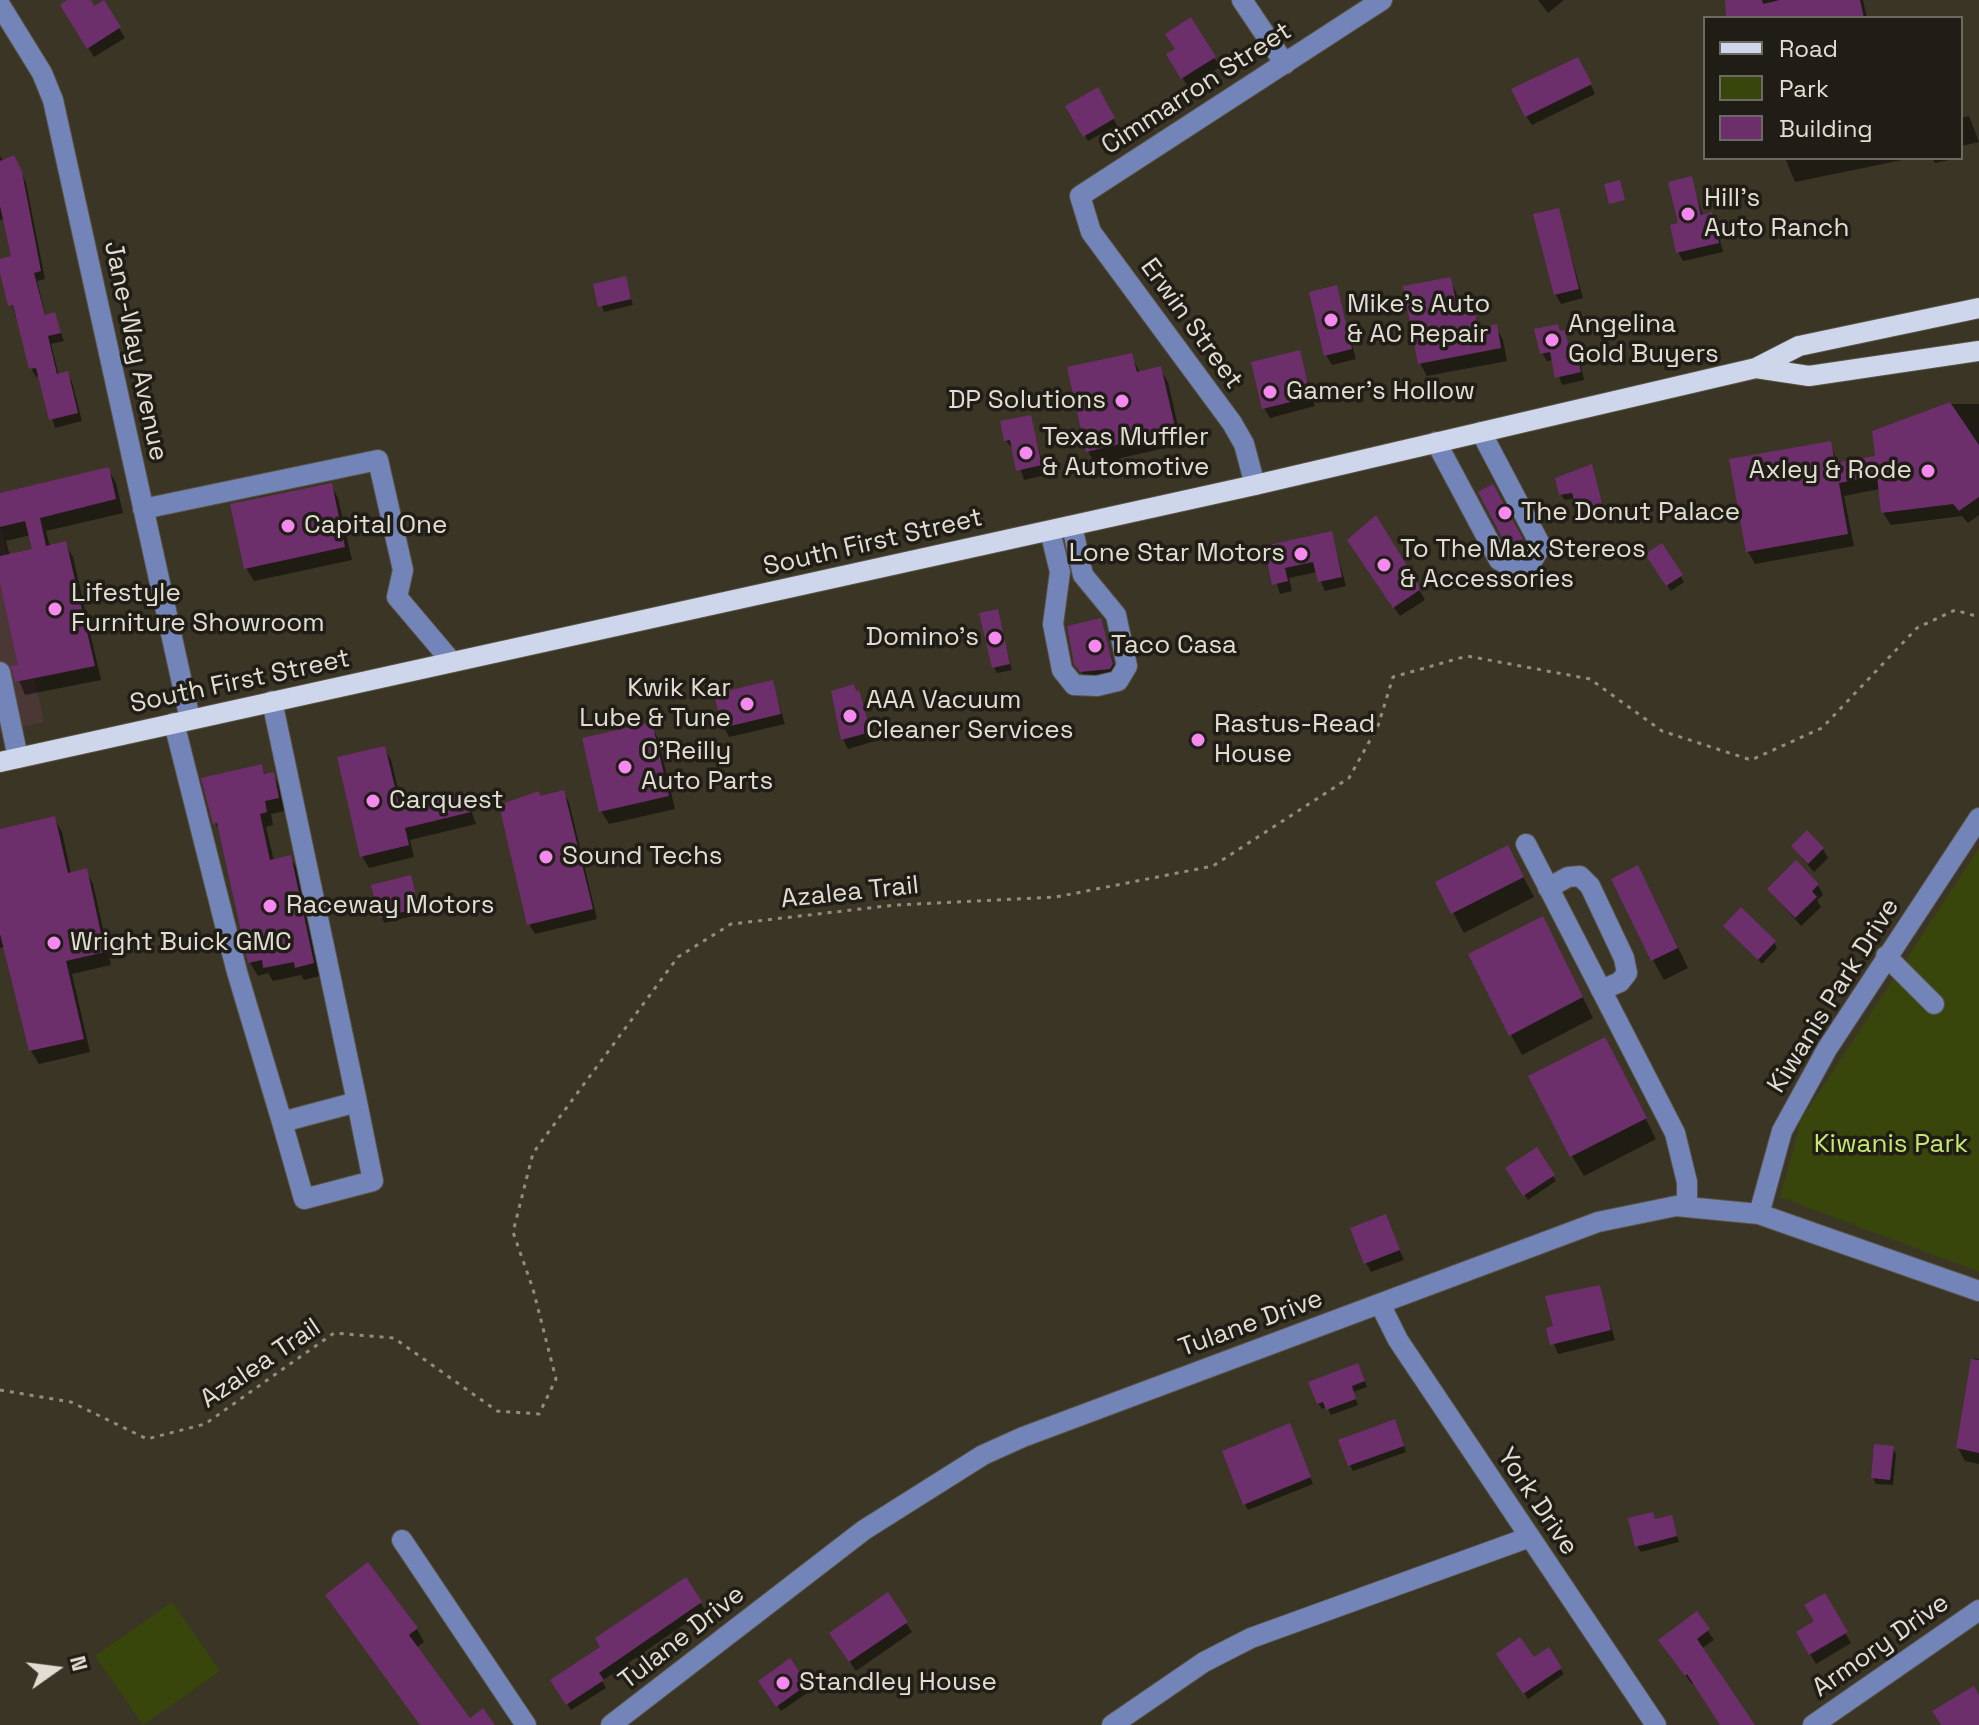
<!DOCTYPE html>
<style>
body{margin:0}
#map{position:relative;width:1979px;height:1725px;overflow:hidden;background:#3b3525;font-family:"Space Grotesk",sans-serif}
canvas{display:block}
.legend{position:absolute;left:1703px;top:16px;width:260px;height:144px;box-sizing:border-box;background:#1f1d15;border:2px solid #6d6a61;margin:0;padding:10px 14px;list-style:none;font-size:24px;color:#e1ddd3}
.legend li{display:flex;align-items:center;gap:16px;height:40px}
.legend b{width:40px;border:2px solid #6d6a61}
.north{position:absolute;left:16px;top:1629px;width:80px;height:80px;-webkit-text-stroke:6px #1f1d15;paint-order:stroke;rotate:76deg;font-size:22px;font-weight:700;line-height:32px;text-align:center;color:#e1ddd3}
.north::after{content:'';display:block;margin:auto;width:28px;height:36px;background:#e1ddd3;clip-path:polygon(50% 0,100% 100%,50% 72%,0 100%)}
</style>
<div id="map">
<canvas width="1979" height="1725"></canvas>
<ul class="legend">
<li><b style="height:10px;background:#ced6ec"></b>Road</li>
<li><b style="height:22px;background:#39460b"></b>Park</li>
<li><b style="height:22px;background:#6d2e6c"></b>Building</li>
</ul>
<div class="north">N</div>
</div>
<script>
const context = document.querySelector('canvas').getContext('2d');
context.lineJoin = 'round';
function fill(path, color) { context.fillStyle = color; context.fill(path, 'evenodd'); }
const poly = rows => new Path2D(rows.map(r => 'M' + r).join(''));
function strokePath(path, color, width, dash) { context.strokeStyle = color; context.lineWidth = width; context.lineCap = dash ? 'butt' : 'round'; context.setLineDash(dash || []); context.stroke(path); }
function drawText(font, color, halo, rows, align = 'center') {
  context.font = font + ' "Space Grotesk",sans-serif'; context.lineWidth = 7; context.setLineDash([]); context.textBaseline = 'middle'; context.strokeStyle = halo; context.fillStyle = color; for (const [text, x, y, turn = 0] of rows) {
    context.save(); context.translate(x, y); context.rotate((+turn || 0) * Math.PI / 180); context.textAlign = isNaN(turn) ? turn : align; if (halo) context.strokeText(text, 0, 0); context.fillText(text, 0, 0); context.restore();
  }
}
const commercial = poly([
 [0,522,44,722,0,732]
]);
const green = poly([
 [1979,848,1979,1272,1780,1197,1801,1120],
 [172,1602,220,1671,143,1725,95,1656]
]);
const shadow = poly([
 [71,0,88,0,93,8,103,2,125,38,94,57,62,5],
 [1538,0,1564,0,1548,13],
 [1727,0,1863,0,1867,18,1731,18],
 [1190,20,1220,67,1188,87,1169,55,1177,50],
 [1583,68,1595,94,1532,125,1526,116],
 [1097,90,1117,125,1088,141,1068,106],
 [1969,116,1979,142,1961,146,1961,118],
 [0,156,3,161,18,165,26,183,45,279,37,281,46,317,54,315,64,341,51,344,59,376,67,374,72,382,82,421,55,428,40,376,36,377,31,368,0,264,14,257,5,219,0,220],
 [1785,158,1912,158,1795,182],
 [1932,158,1954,158,1954,159,1935,163],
 [1691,178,1703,216,1711,215,1716,224,1723,252,1683,261,1678,252,1680,225],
 [1558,210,1583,298,1561,304,1555,294],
 [625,278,633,305,604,312,595,286],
 [1450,279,1466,315,1474,314,1482,329,1496,327,1503,340,1507,361,1427,376,1420,363],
 [1336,287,1356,359,1332,365,1326,355],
 [1564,332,1571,355,1576,354,1580,362,1584,380,1562,385,1553,360,1547,361,1542,353],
 [1299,352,1315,406,1270,418,1264,408],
 [1131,355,1140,373,1160,369,1168,382,1182,444,1095,464,1088,451],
 [1950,404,1979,404,1979,515,1968,523,1962,516,1891,525,1883,513,1880,489,1844,496,1854,546,1755,564,1748,552,1830,443,1839,465,1877,458],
 [1030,417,1046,475,1024,480,1014,450,1006,441],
 [1591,467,1605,513,1583,518,1576,498,1565,500,1561,495],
 [108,469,116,483,123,513,46,531,50,547,65,544,73,557,101,680,25,695,14,668,21,666,0,578,0,495],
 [31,535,35,551,10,556,6,541],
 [331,485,338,498,352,560,254,581,246,568],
 [1493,486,1526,549,1514,556,1480,493],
 [1376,518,1425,600,1400,616,1355,550],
 [1331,533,1346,586,1325,591,1317,572,1289,578,1292,591,1280,594,1266,547],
 [1662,545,1684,582,1671,591,1647,555],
 [997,611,1012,670,997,673,994,667],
 [1100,620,1117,674,1088,681,1076,664],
 [772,682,785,724,729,737,724,727],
 [858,692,875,741,848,749,843,739],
 [650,725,658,738,675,809,609,824,601,811],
 [384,748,391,760,403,809,465,794,476,824,410,840,414,857,369,868,362,856],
 [261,766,266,776,273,774,280,787,285,811,271,814,273,825,266,827,274,861,290,857,298,870,320,976,304,980,301,975,273,981,268,973,258,976,250,963,222,835,215,823],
 [563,792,569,802,597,919,535,934,529,924,540,798],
 [54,818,62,832,71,874,86,871,93,884,111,965,72,974,90,1052,39,1064,31,1051,8,946,0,948,0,831],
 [1793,847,1823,849,1828,858,1814,872],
 [1518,867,1534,897,1464,933,1437,883],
 [410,877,421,914,384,923,373,887],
 [1818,885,1823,895,1817,900,1821,907,1801,926,1769,890],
 [1649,888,1688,968,1664,980,1653,960],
 [1726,926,1774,942,1777,948,1762,964],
 [1554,939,1593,1018,1522,1055,1511,1035],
 [1615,1059,1656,1139,1584,1176,1572,1156],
 [1536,1149,1556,1181,1528,1200,1507,1168],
 [1385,1216,1404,1260,1371,1272,1366,1263],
 [1599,1287,1615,1340,1558,1354,1548,1329,1555,1328],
 [1974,1358,1979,1359,1979,1464,1965,1461,1958,1448],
 [1361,1371,1367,1387,1353,1392,1358,1405,1331,1415,1327,1407,1322,1409,1318,1403],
 [1397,1427,1406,1452,1353,1471,1350,1465],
 [1292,1432,1313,1484,1248,1510,1245,1504],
 [1892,1448,1896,1454,1893,1485,1876,1484,1873,1478],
 [1671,1517,1679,1542,1641,1552,1637,1546,1656,1521],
 [368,1565,417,1629,424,1642,416,1648,469,1720,493,1725,420,1725],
 [685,1579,705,1610,602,1681,606,1688,571,1710,552,1680,603,1648],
 [1824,1596,1851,1643,1816,1664,1798,1633,1817,1622],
 [1696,1614,1714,1640,1701,1649,1752,1725,1721,1725,1694,1682,1692,1684,1666,1650],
 [906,1623,912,1632,856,1671,837,1643],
 [1548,1650,1564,1674,1528,1699,1498,1654,1533,1660],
 [806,1685,810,1691,781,1711,764,1687]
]);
const building = poly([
 [67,0,91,0,94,6,104,0,121,27,87,49,60,5],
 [1725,0,1762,0,1763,4,1780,0,1860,0,1864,18,1726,18],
 [1191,17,1216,57,1181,79,1166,54,1175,49,1165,34],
 [1578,57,1592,84,1525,117,1511,89],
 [1098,87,1115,118,1083,137,1065,106],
 [14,155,22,172,41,271,34,273,45,315,55,312,61,333,48,336,57,374,68,371,78,413,49,420,36,368,29,369,13,305,8,306,0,273,0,259,11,256,0,206,0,161],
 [1692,176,1701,215,1712,212,1719,243,1676,253,1670,225,1678,223,1668,182],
 [1620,180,1625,200,1609,204,1604,184],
 [1559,208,1579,289,1554,295,1533,214],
 [626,276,631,299,598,307,593,284],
 [1451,277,1457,307,1463,305,1464,314,1475,311,1478,328,1497,324,1501,348,1418,364,1403,286],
 [1337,285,1352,349,1324,356,1309,292],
 [1558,324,1560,331,1565,330,1570,353,1577,352,1581,372,1555,378,1550,352,1540,354,1534,329],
 [1300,350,1311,397,1262,409,1251,362],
 [1132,353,1137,372,1161,366,1176,431,1086,452,1067,367],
 [1950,402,1979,445,1979,497,1959,511,1953,504,1881,513,1877,476,1839,483,1848,534,1746,552,1729,459,1831,441,1835,463,1875,456,1872,431],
 [1031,415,1042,465,1016,471,1010,440,1004,441,1000,421],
 [1592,464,1603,507,1578,513,1572,493,1559,495,1555,478],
 [109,467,116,499,40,518,46,546,66,541,95,666,15,682,11,666,18,665,0,583,0,556,32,549,25,521,0,527,0,493],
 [332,483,345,547,244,569,230,504],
 [1493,484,1523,539,1507,547,1478,492],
 [1376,515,1421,589,1393,608,1347,540],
 [1332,531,1342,577,1318,582,1313,562,1285,568,1288,581,1272,585,1264,546],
 [1662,543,1683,575,1666,586,1645,554],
 [998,609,1010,664,992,668,979,613],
 [1101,618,1113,664,1110,669,1080,672,1074,664,1067,626],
 [773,680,781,714,722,728,714,694],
 [854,684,856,691,859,690,871,732,841,740,831,691],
 [652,722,669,796,599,812,582,738],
 [385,746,400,808,466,792,471,812,405,828,409,845,360,857,337,757],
 [262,764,264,774,274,772,279,798,265,801,267,812,260,814,270,860,291,855,314,963,295,968,294,962,263,968,262,960,248,963,217,823,213,824,201,778],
 [564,790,593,909,527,925,499,805,539,791,540,796],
 [55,816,68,873,87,868,105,952,66,961,84,1039,29,1051,0,934,0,829],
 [1807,830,1824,848,1808,864,1791,846],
 [1508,845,1524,877,1451,914,1435,882],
 [1796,860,1819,884,1812,891,1817,897,1795,918,1767,889],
 [1638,865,1678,948,1651,961,1611,879],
 [411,875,419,908,379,918,371,885],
 [1741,907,1776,941,1758,960,1723,926],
 [1543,916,1583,997,1509,1036,1468,954],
 [1605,1037,1647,1118,1570,1157,1528,1076],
 [1537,1147,1555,1175,1523,1196,1505,1168],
 [1386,1214,1400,1250,1364,1264,1350,1228],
 [1600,1285,1611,1330,1550,1345,1546,1328,1553,1326,1545,1296],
 [1971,1359,1979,1360,1979,1453,1956,1448],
 [1358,1363,1365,1381,1352,1386,1356,1399,1326,1410,1323,1402,1317,1404,1308,1382],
 [1395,1419,1404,1446,1348,1466,1338,1440],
 [1290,1423,1311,1477,1243,1505,1222,1451],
 [1874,1444,1894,1446,1890,1480,1871,1478],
 [1653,1512,1655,1519,1672,1515,1677,1536,1635,1547,1628,1518],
 [368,1562,418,1628,409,1635,470,1718,483,1708,495,1725,420,1725,325,1595],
 [686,1577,702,1602,599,1673,604,1680,566,1705,550,1680,600,1647,595,1638],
 [888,1592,908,1622,849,1662,829,1633],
 [1825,1593,1848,1632,1809,1655,1796,1632,1814,1621,1804,1605],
 [1697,1611,1710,1629,1697,1639,1755,1725,1720,1725,1687,1674,1685,1676,1658,1640],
 [1520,1637,1534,1657,1549,1647,1562,1668,1523,1694,1496,1654],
 [790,1658,808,1684,776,1707,758,1681],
 [1974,1686,1979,1695,1979,1725,1941,1725,1932,1711]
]);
const path = poly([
 [0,1390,71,1402,147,1439,205,1424,334,1333,394,1338,497,1411,539,1414,556,1379,533,1289,513,1232,533,1153,678,957,731,924,895,905,1056,897,1213,866,1349,778,1378,726,1393,677,1467,656,1590,679,1662,731,1751,760,1822,728,1917,628,1955,610,1979,617]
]);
const minor = poly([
 [1242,0,1285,64],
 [0,5,42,73,53,100,190,719],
 [1436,442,1499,560,1517,569,1532,561,1541,546,1481,432],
 [1255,485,1244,444,1232,423,1091,232,1080,196,1382,0],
 [143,509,378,460,403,570,397,597,452,662],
 [1050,531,1060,572,1053,624,1062,670,1074,685,1097,686,1118,681,1127,666,1116,615,1083,575,1072,526],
 [0,672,18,758],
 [174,723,237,972,282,1122,357,1102,272,701],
 [1526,844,1675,1133,1687,1182,1687,1207],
 [1548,888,1568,877,1580,876,1590,886,1624,958,1627,973,1620,982,1601,990],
 [1886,956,1934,1004],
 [282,1122,304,1199,373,1181,357,1102],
 [1759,1214,1782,1131,1827,1049,1979,818],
 [1380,1304,1398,1340,1656,1725],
 [402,1540,526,1725],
 [611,1725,864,1530,983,1455,1023,1437,1598,1222,1676,1206,1759,1214,1979,1291],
 [1112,1725,1204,1662,1251,1638,1530,1537],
 [1813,1725,1979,1610]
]);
const major = poly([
 [1756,368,1809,376,1979,351],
 [0,762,1255,485,1756,368,1799,346,1979,308]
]);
const markers = [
 [1688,214,8,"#f589ef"],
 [1331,320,8,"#f589ef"],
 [1552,340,8,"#f589ef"],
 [1270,392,8,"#f589ef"],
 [1122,401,8,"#f589ef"],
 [1026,453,8,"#f589ef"],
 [1928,471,8,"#f589ef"],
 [1505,513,8,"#f589ef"],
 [288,526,8,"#f589ef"],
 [1301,554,8,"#f589ef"],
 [1384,565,8,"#f589ef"],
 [55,609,8,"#f589ef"],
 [995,638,8,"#f589ef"],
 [1095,646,8,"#f589ef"],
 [747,704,8,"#f589ef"],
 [850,716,8,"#f589ef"],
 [1198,740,8,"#f589ef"],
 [625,767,8,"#f589ef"],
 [373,801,8,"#f589ef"],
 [546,857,8,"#f589ef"],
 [270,906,8,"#f589ef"],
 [54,943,8,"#f589ef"],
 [783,1683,8,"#f589ef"]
];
const streetNames = [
 ["Cimmarron Street",1197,89,-33],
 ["Erwin Street",1191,324,54],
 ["Jane-Way Avenue",135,351,78],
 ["South First Street",873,543,-13],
 ["South First Street",240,682,-12],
 ["Azalea Trail",850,893,-6],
 ["Kiwanis Park Drive",1834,996,-58],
 ["Tulane Drive",1251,1324,-20],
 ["Azalea Trail",261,1364,-34],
 ["York Drive",1537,1502,56],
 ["Tulane Drive",682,1638,-38],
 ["Armory Drive",1881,1646,-35]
];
const poiNames = [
 ["Hill's",1704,199],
 ["Auto Ranch",1704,229],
 ["Mike's Auto",1347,305],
 ["& AC Repair",1347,335],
 ["Angelina",1568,325],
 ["Gold Buyers",1568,355],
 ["Gamer's Hollow",1286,392],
 ["DP Solutions",1106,401,"right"],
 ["Texas Muffler",1042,438],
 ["& Automotive",1042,468],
 ["Axley & Rode",1912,471,"right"],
 ["The Donut Palace",1521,513],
 ["Capital One",304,526],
 ["To The Max Stereos",1400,550],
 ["& Accessories",1400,580],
 ["Lone Star Motors",1285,554,"right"],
 ["Lifestyle",71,594],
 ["Furniture Showroom",71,624],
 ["Domino's",979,638,"right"],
 ["Taco Casa",1111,646],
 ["Kwik Kar",731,689,"right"],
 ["Lube & Tune",731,719,"right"],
 ["AAA Vacuum",866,701],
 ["Cleaner Services",866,731],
 ["Rastus-Read",1214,725],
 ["House",1214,755],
 ["O'Reilly",641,752],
 ["Auto Parts",641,782],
 ["Carquest",389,801],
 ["Sound Techs",562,857],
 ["Raceway Motors",286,906],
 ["Wright Buick GMC",70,943],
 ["Standley House",799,1683]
];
const parkNames = [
 ["Kiwanis Park",1891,1145]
];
fill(commercial, '#4c3737');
fill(green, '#39460b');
fill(shadow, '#0007');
fill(building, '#6d2e6c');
strokePath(minor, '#595344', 22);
strokePath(major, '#595344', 22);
strokePath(path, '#928d81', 3, [4, 6]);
strokePath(minor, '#7284b8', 20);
strokePath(major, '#ced6ec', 20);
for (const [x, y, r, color] of markers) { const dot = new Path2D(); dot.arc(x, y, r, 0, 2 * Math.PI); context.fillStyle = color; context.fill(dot); strokePath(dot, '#1f1d15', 3); }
drawText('26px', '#e1ddd3', '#1f1d15', streetNames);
drawText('26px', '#e1ddd3', '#1f1d15', poiNames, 'left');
drawText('26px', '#c6e76d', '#1f1d15', parkNames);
</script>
